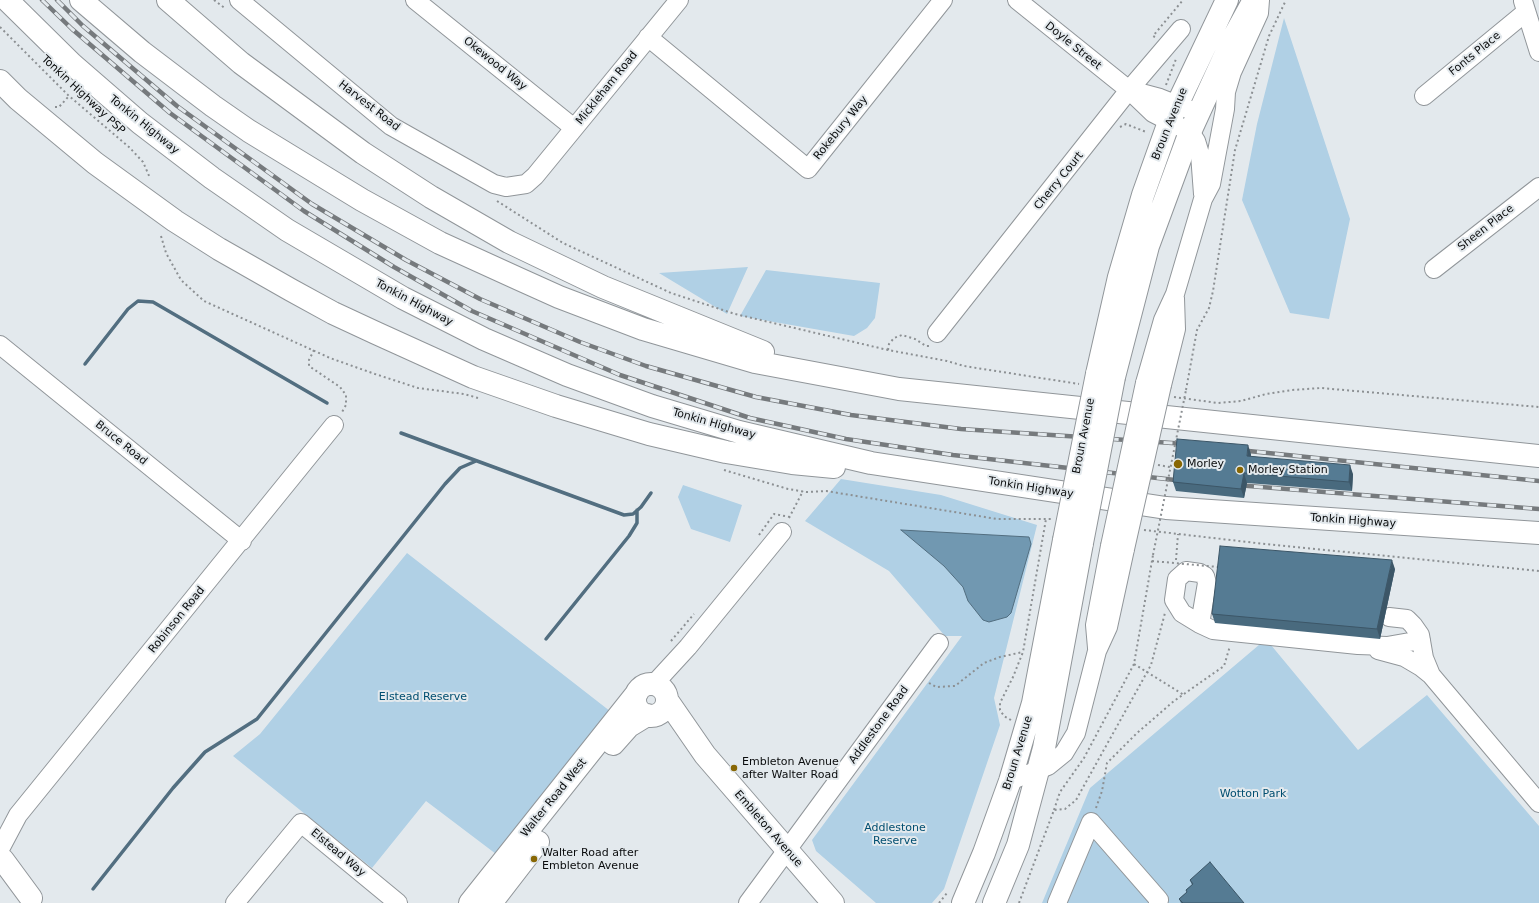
<!DOCTYPE html>
<style>
body{margin:0}
canvas{display:block;background:#e3e9ed}
</style>
<canvas width="1539" height="903"></canvas>
<script>
const context = document.querySelector('canvas').getContext('2d');
context.lineJoin = 'round';
function fill(path, color) { context.fillStyle = color; context.fill(path, 'evenodd'); }
const poly = rows => new Path2D(rows.map(r => 'M' + r).join(''));
function strokePath(path, color, width, dash) { context.strokeStyle = color; context.lineWidth = width; context.lineCap = dash ? 'butt' : 'round'; context.setLineDash(dash || []); context.stroke(path); }
function drawText(font, color, halo, rows, align = 'center') {
  context.font = font + ' "DejaVu Sans",sans-serif'; context.lineWidth = 4; context.setLineDash([]); context.textBaseline = 'middle'; context.strokeStyle = halo; context.fillStyle = color; for (const [text, x, y, turn = 0] of rows) {
    context.save(); context.translate(x, y); context.rotate((+turn || 0) * Math.PI / 180); context.textAlign = isNaN(turn) ? turn : align; if (halo) context.strokeText(text, 0, 0); context.fillText(text, 0, 0); context.restore();
  }
}
const green = poly([
 [1284,18,1350,219,1329,319,1290,313,1242,200,1257,124],
 [748,267,727,314,659,273],
 [766,270,880,283,875,318,867,328,854,336,740,316],
 [841,479,941,495,1037,525,994,698,1000,725,944,889,932,903,876,903,816,851,812,840,962,636,945,636,889,571,805,521],
 [683,485,742,505,730,542,691,529,678,497],
 [407,553,615,715,500,857,426,801,372,868,233,756,260,734],
 [1266,639,1358,750,1427,695,1539,826,1539,903,1042,903,1090,788]
]);
const water = poly([
 [901,530,1029,537,1031,544,1011,613,1007,617,989,622,983,620,968,601,963,587,944,566,901,530]
]);
const stream = poly([
 [85,364,128,309,138,301,153,302,327,403],
 [401,433,624,515,633,514,641,507,651,493],
 [546,639,629,536,637,523,637,510],
 [93,889,173,788,205,752,257,719,445,484,460,468,476,461]
]);
const path = poly([
 [214,0,226,9],
 [0,27,69,96,129,147,143,162,150,178],
 [1155,37,1153,36,1183,0],
 [1166,85,1176,59],
 [55,107,59,107,69,96],
 [1120,127,1126,124,1146,132],
 [497,201,563,243,671,293,735,314,888,350,947,361,964,366,1079,384],
 [161,236,166,253,181,280,204,301,330,358,375,374,418,388,464,394,478,398],
 [314,350,309,360,309,366,340,387,346,395,346,405,342,412],
 [888,350,889,344,894,338,902,335,915,339,926,346,929,346],
 [1186,390,1197,330,1209,308,1213,291,1235,150,1269,36,1286,0],
 [1174,397,1218,403,1241,401,1266,394,1292,390,1321,388,1539,407],
 [1158,465,1170,467],
 [724,470,788,489,806,492,826,491,997,519,1051,519],
 [789,518,803,491],
 [1144,530,1265,544,1539,571],
 [759,535,774,514,790,517],
 [1176,560,1178,534],
 [671,641,694,614],
 [1134,664,1184,695],
 [929,683,936,687,955,686,984,663,1000,657,1023,652],
 [1011,720,1004,716,1000,710,1000,703,1013,677,1023,652,1046,519],
 [1096,808,1102,791,1107,763,1137,733,1174,701,1224,666,1230,646],
 [1054,810,1060,792,1084,758,1134,664,1153,555],
 [939,903,947,893],
 [1019,903,1054,810,1065,809,1076,800,1151,665,1165,613]
]);
const minor = poly([
 [239,0,391,126,494,184,506,187,526,184,535,176,679,0],
 [415,0,574,128],
 [1017,0,1129,90,1153,113,1190,132,1196,141,1200,154,1203,194],
 [1523,1,1539,52],
 [648,37,808,169,943,0],
 [1130,90,1160,98,1198,113],
 [1424,96,1526,12],
 [1434,269,1539,187],
 [937,333,1129,90,1181,29],
 [0,345,242,541],
 [1145,383,1163,320,1175,294,1203,199,1211,184,1225,109,1226,92,1232,72,1259,13,1260,0],
 [1162,385,1176,329,1175,298],
 [1389,617,1407,619,1413,625,1420,635,1424,658,1431,675,1539,803],
 [1200,624,1207,583,1205,576,1200,573,1186,571,1177,579,1174,600,1182,613,1200,624,1213,630,1358,645,1387,646,1421,640],
 [1097,648,1095,625,1110,546],
 [1378,650,1404,657,1421,667,1431,675],
 [654,684,688,647,782,532],
 [1010,781,1048,766,1064,753,1076,733,1097,651,1108,627,1125,549],
 [0,849,18,815,334,425],
 [235,903,301,823,398,903],
 [748,903,939,643],
 [1057,903,1091,822,1159,900,1158,903]
]);
const major = poly([
 [1097,374,1119,277,1143,195,1169,122,1227,0],
 [1114,377,1148,246,1190,132,1233,38,1254,0],
 '635 700a16 16 0 1 1 32 0a16 16 0 1 1-32 0Z',
 [667,700,705,755,833,903],
 [613,744,629,726,647,715],
 [3,860,31,898],
 [470,903,637,693],
 [491,903,538,842],
 [963,903,984,853,1010,781,1033,703,1064,540],
 [994,903,1018,845,1044,748,1082,543]
]);
const highway = poly([
 [7,0,72,64,140,123,212,178,287,230,403,298,484,339,567,375,652,406,739,432,871,463,1166,508,1539,533],
 [81,0,142,52,213,106,249,131,362,200,440,243,519,279,559,297,643,329,755,362,899,389,1539,456],
 [168,0,241,63,363,153,431,197,509,242,603,287,763,352],
 [0,81,18,99,95,163,175,221,219,249,291,290,333,313,376,333,473,377,556,406,649,434,726,452,792,463,834,467]
]);
const rail = poly([
 [42,0,72,29,170,113,304,211,394,267,472,311,620,375,750,418,846,439,953,455,1184,481],
 [57,0,83,26,177,106,312,204,406,260,480,299,580,342,646,366,756,397,851,415,961,429,1187,444],
 [1239,450,1539,481],
 [1236,485,1539,509]
]);
const pathBridge = poly([
 [1153,555,1186,390],
 [1152,561,1218,567]
]);
const minorBridge = poly([
 [1110,546,1145,383],
 [1125,549,1162,385]
]);
const majorBridge = poly([
 [1064,540,1097,374],
 [1082,543,1114,377]
]);
const wall = poly([
 [1251,454,1251,456,1353,474,1352,491,1247,483,1244,498,1176,491,1173,482],
 [1395,569,1380,639,1215,623,1212,614],
 [1190,880,1244,903,1181,903,1179,899,1187,892,1186,890,1192,885]
]);
const shadedWall = poly([
 [1248,445,1251,454,1250,465,1247,456],
 [1350,465,1353,474,1352,491,1349,482],
 [1244,473,1247,483,1244,498,1241,489],
 [1392,560,1395,569,1380,639,1377,629]
]);
const building = poly([
 [1177,439,1248,445,1247,456,1350,465,1349,482,1244,473,1241,489,1173,482,1177,439],
 [1220,546,1392,560,1377,629,1212,614,1220,546],
 [1210,862,1244,903,1183,903,1179,899,1187,892,1186,890,1193,884,1190,880,1210,862]
]);
const markers = [
 [1178,464,5,"#886704"],
 [1240,470,4,"#886704"],
 [734,768,4,"#886704"],
 [534,859,4,"#886704"]
];
const streetNames = [
 ["Doyle Street",1073,46,39],
 ["Fonts Place",1475,54,-39],
 ["Okewood Way",495,64,39],
 ["Mickleham Road",607,88,-51],
 ["Tonkin Highway PSP",83,95,43],
 ["Harvest Road",369,106,38],
 ["Broun Avenue",1170,124,-68],
 ["Tonkin Highway",144,125,39],
 ["Rokebury Way",841,128,-51],
 ["Cherry Court",1059,181,-51],
 ["Sheen Place",1486,228,-38],
 ["Tonkin Highway",414,303,28],
 ["Tonkin Highway",714,424,16],
 ["Broun Avenue",1084,436,-79],
 ["Bruce Road",121,443,39],
 ["Tonkin Highway",1031,488,9],
 ["Tonkin Highway",1353,521,4],
 ["Robinson Road",177,620,-51],
 ["Addlestone Road",879,725,-54],
 ["Broun Avenue",1018,753,-73],
 ["Walter Road West",554,798,-51],
 ["Embleton Avenue",768,829,49],
 ["Elstead Way",338,853,40]
];
const poiNames = [
 ["Morley",1187,464],
 ["Morley Station",1248,470],
 ["Embleton Avenue",742,762],
 ["after Walter Road",742,775],
 ["Walter Road after",542,853],
 ["Embleton Avenue",542,866]
];
const parkNames = [
 ["Elstead Reserve",423,697],
 ["Wotton Park",1253,794],
 ["Addlestone",895,828],
 ["Reserve",895,841]
];
fill(green, '#b0d0e5');
fill(water, '#7198b1');
strokePath(water, '#526e80', 1);
strokePath(stream, '#526e80', 3.5);
strokePath(minor, '#91969a', 20);
strokePath(major, '#91969a', 24);
strokePath(highway, '#91969a', 24);
strokePath(path, '#8c9093', 2, [2, 3]);
strokePath(minor, '#fff', 18);
strokePath(major, '#fff', 22);
strokePath(highway, '#fff', 22);
strokePath(rail, '#767a7d', 4.5);
strokePath(rail, '#e3e9ed', 3, [9]);
strokePath(minorBridge, '#91969a', 20, []);
strokePath(majorBridge, '#91969a', 24, []);
strokePath(pathBridge, '#8c9093', 2, [2, 3]);
strokePath(minorBridge, '#fff', 18);
strokePath(majorBridge, '#fff', 22);
fill(wall, '#496a7e');
fill(shadedWall, '#3c5667');
fill(building, '#557b93');
strokePath(building, '#3c5667', 1);
for (const [x, y, r, color] of markers) { const dot = new Path2D(); dot.arc(x, y, r, 0, 2 * Math.PI); context.fillStyle = color; context.fill(dot); strokePath(dot, '#e3e9ed', 1.5); }
drawText('11px', '#0a0c0d', '#e3e9ed', streetNames);
drawText('11px', '#0a0c0d', '#e3e9ed', poiNames, 'left');
drawText('11px', '#004e70', '#e3e9ed', parkNames);
</script>
